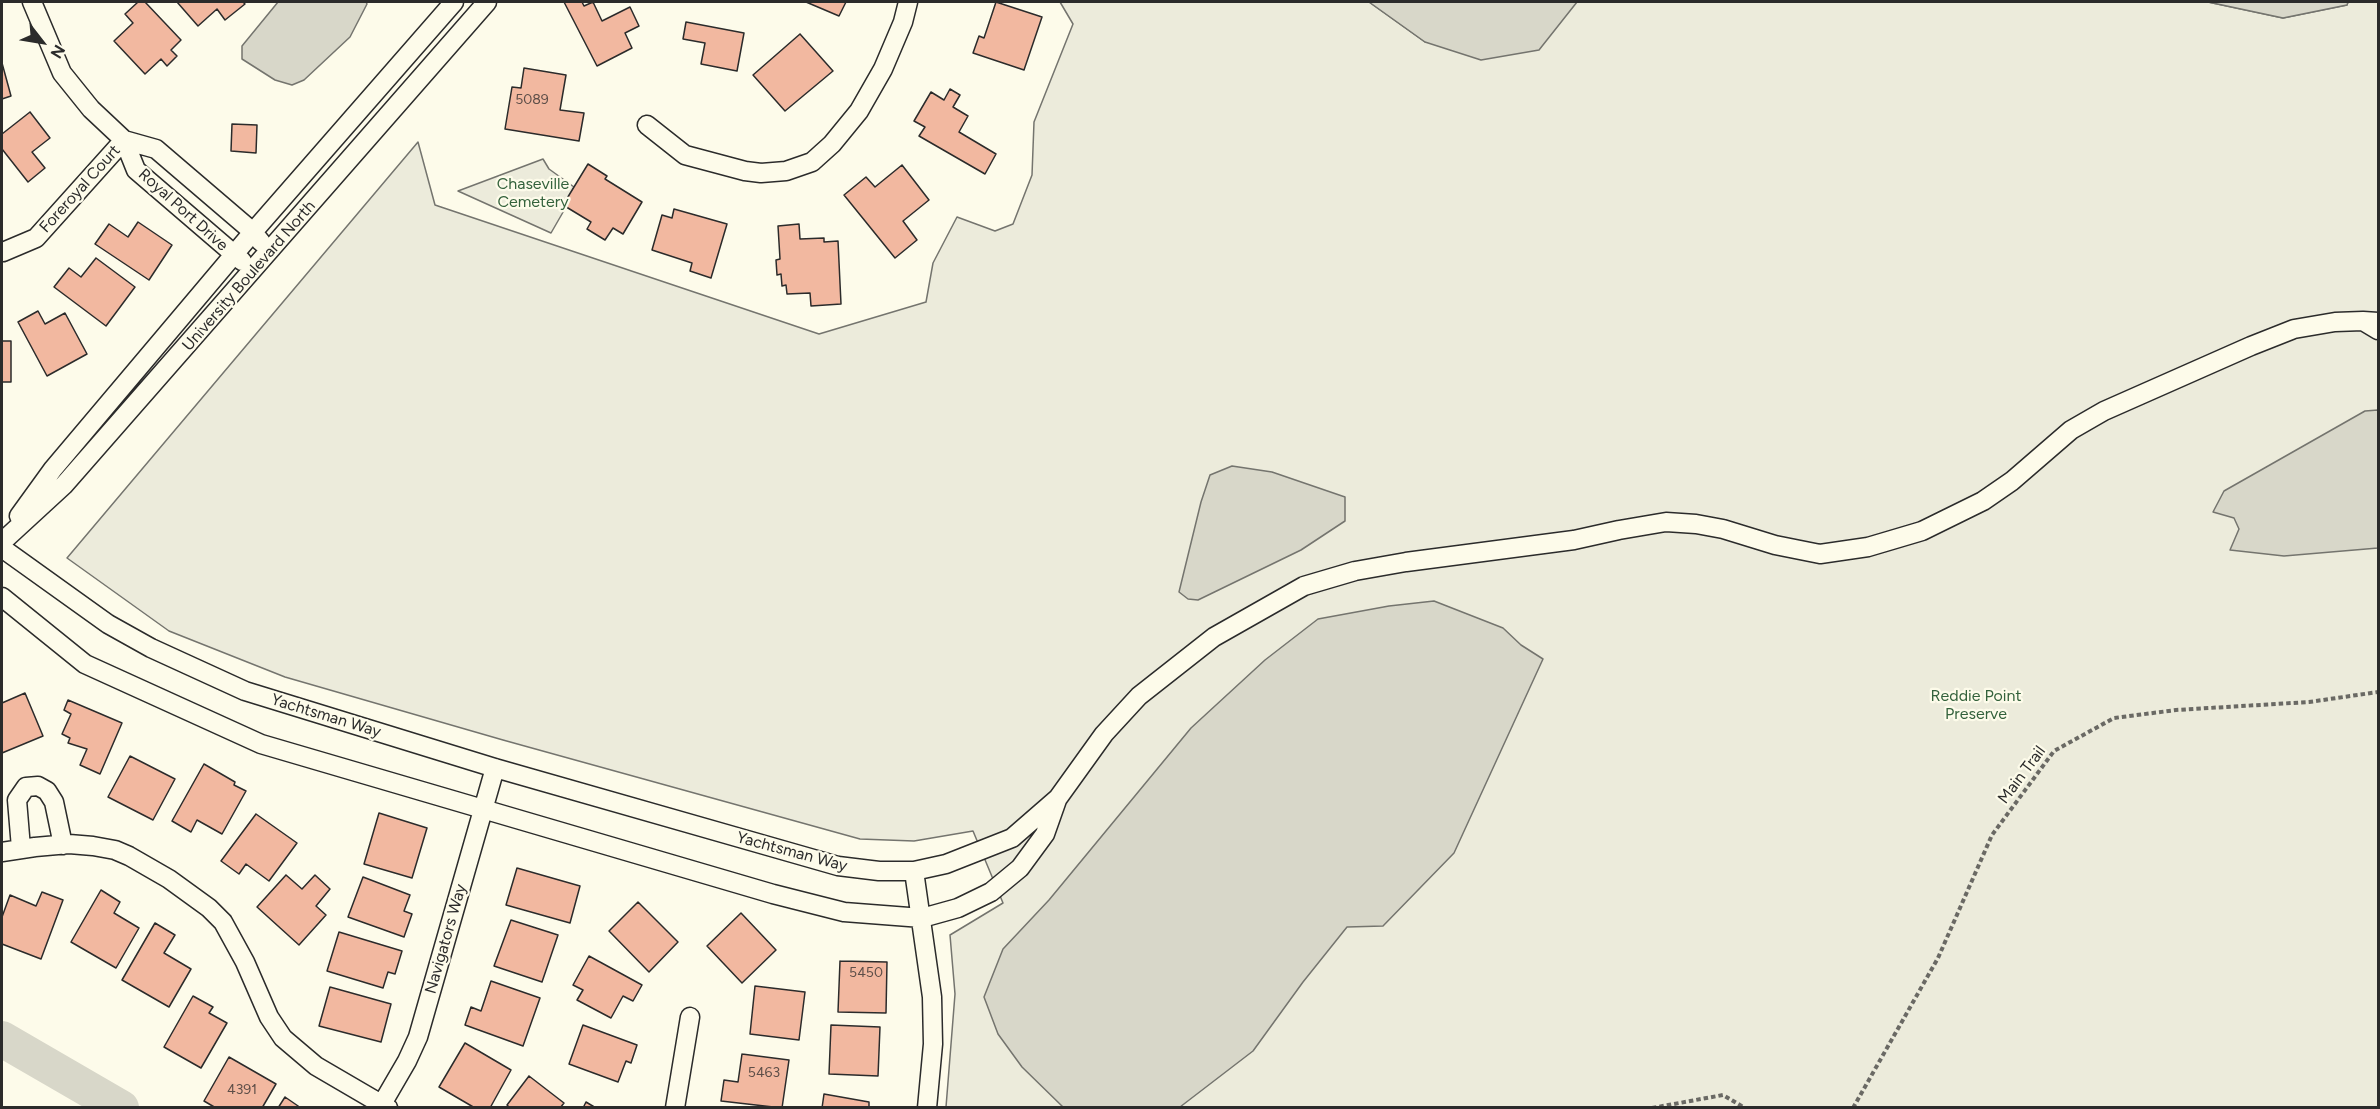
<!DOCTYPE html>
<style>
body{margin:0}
#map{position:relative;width:2380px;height:1109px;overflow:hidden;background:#fdfbea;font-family:Figtree,sans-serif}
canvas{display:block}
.frame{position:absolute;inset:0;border:3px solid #2b2b2b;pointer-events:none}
.north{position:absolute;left:12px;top:12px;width:60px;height:60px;-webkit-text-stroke:4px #fdfbea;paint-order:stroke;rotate:121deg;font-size:16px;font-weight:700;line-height:24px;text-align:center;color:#2b2b2b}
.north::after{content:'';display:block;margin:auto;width:21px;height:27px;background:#2b2b2b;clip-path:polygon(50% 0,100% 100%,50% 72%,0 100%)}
</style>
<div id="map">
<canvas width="2380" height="1109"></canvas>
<div class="frame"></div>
<div class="north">N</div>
</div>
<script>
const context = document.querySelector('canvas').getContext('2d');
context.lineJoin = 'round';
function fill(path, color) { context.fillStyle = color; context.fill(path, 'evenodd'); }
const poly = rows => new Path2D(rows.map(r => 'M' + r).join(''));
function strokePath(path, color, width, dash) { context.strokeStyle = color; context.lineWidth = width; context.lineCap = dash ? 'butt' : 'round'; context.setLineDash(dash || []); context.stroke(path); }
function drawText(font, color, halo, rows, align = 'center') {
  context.font = font + ' Figtree,sans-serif'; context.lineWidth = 4.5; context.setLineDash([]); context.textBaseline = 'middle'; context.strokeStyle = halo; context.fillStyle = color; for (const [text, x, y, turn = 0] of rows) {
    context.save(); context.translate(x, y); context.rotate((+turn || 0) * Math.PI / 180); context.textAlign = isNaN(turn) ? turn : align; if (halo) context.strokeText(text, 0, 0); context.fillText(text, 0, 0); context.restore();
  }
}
const green = poly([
 [1060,2,1369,2,1425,42,1578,2,2208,2,2283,18,2347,5,2348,2,2378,2,2378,1107,946,1107,955,994,950,935,1003,903,973,831,914,841,860,839,503,740,285,677,169,631,67,558,418,142,435,205,819,334,926,302,933,263,957,217,995,231,1013,224,1032,175,1034,122,1073,24,1060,2],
 [543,159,549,169,574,187,566,207,551,233,458,191,543,159]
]);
const water = poly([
 [278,2,366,2,367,4,350,37,304,80,292,85,275,80,242,59,242,46,278,2],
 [1369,2,1577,2,1539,50,1481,60,1425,42,1369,2],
 [2208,2,2348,2,2347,5,2283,18,2208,2],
 [2378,410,2378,548,2284,556,2230,550,2239,529,2234,518,2213,512,2224,491,2365,411,2378,410],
 [1232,466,1272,472,1345,497,1345,521,1301,550,1198,600,1188,599,1179,592,1201,502,1210,475,1232,466],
 [1434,601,1503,628,1521,645,1543,659,1454,853,1383,926,1347,927,1303,982,1253,1051,1180,1107,1063,1107,1022,1067,998,1034,984,997,1003,949,1049,900,1191,728,1265,660,1318,619,1389,606,1434,601]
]);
const river = poly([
 [2,1039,121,1108]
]);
const building = poly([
 [138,2,145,2,181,40,171,50,177,56,167,66,161,59,145,74,114,41,133,23,125,14,138,2],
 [177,2,243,2,245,4,225,20,217,9,198,26,177,2],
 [564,2,582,2,584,6,593,2,602,21,630,7,639,26,625,33,632,48,597,66,564,2],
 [806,2,846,2,839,16,806,2],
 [996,2,1042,17,1024,70,973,53,979,36,984,38,996,2],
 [686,22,744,33,737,71,701,64,705,43,683,39,686,22],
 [800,34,833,71,785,111,753,75,800,34],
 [2,63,11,96,2,99,2,63],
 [524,68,566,75,560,110,584,113,579,141,505,129,512,87,521,88,524,68],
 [950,89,960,95,953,107,968,116,959,132,996,154,985,174,919,136,925,127,914,121,931,92,944,100,950,89],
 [30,112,50,138,32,152,45,168,28,182,2,149,2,134,30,112],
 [232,124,257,125,256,153,231,151,232,124],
 [588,164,607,176,605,179,642,202,623,234,613,228,605,240,587,229,591,222,563,205,588,164],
 [902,165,929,200,903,221,917,240,895,258,844,195,866,177,875,187,902,165],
 [674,209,727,224,711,278,690,271,692,263,652,250,662,215,672,218,674,209],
 [138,222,172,245,149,280,95,244,109,224,128,237,138,222],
 [799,224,800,239,824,238,824,242,838,241,841,304,811,306,810,293,787,294,786,285,782,286,781,274,777,275,776,260,780,259,778,226,799,224],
 [96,258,135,287,106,326,54,287,69,268,81,277,96,258],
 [38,311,45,324,65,313,87,354,47,376,18,322,38,311],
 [2,341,11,341,11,382,2,382,2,341],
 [25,693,43,736,2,753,2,703,25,693],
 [68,700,122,723,100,774,80,765,87,749,68,743,70,738,62,734,71,714,64,710,68,700],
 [130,756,175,779,153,820,108,797,130,756],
 [204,764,235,782,234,785,246,791,222,834,197,820,191,832,172,821,204,764],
 [379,813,427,828,412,878,364,864,379,813],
 [256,814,297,843,269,881,246,864,239,874,221,861,256,814],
 [517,868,580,886,570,923,506,905,517,868],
 [286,875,302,889,315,875,330,889,316,906,326,915,299,945,257,907,286,875],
 [363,877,410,895,404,911,412,914,404,937,348,917,363,877],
 [101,890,120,902,114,913,139,928,116,968,71,942,101,890],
 [42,892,63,900,41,959,2,944,2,917,10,895,36,906,42,892],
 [638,902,678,942,649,972,609,931,638,902],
 [741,913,776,950,742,983,707,946,741,913],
 [511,920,558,935,542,982,494,966,511,920],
 [155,923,175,935,164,953,191,969,169,1007,122,980,155,923],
 [339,932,402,951,395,974,388,972,383,988,327,971,339,932],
 [589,956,642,985,633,1001,623,996,611,1018,577,1000,583,990,573,985,589,956],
 [840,961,887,962,886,1013,838,1012,840,961],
 [491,981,540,998,523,1046,465,1025,471,1007,481,1011,491,981],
 [755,986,805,992,799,1040,750,1034,755,986],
 [330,987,391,1004,381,1042,319,1026,330,987],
 [193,996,213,1007,209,1013,227,1023,201,1068,164,1047,193,996],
 [583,1025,637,1045,631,1063,626,1061,618,1082,569,1064,583,1025],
 [831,1025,880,1027,878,1076,829,1074,831,1025],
 [465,1043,511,1070,490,1108,475,1108,439,1087,465,1043],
 [742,1054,789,1060,782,1108,721,1101,724,1080,738,1082,742,1054],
 [229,1057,276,1084,262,1108,216,1108,204,1101,229,1057],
 [529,1076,564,1103,560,1108,510,1108,507,1105,529,1076],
 [824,1094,869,1102,869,1108,822,1108,824,1094],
 [285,1097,301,1108,278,1108,285,1097],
 [586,1102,596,1108,583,1108,586,1102]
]);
const path = poly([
 [1652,1108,1723,1095,1745,1108],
 [1853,1108,1938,958,1992,835,2054,751,2114,718,2176,710,2309,702,2378,692]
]);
const minor = poly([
 [32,2,62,73,91,109,124,140,156,149,253,232,261,242],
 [647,125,685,155,745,171,761,173,786,171,812,162,832,144,859,111,883,69,903,22,908,2],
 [124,140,136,170,242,261],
 [3,252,36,238,124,140],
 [2378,322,2363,321,2378,330],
 [19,516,53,469,253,232,454,2],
 [2,542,64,485,487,2],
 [2,548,108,624,151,648,245,691,495,768,838,866,879,871,914,871,946,864,1012,838,1058,798,1104,734,1139,696,1214,637,1304,586,1355,571,1406,562,1574,540,1619,530,1666,522,1696,524,1723,529,1775,545,1820,554,1868,547,1922,531,1983,501,2012,481,2071,430,2104,411,2251,346,2294,329,2335,322,2363,321],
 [2,597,85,664,261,744,773,894,844,912,922,918,958,908,991,892,1020,868,1045,834,1057,800],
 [21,848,17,800,26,787,38,786,47,791,54,802,63,845],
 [2,852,35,847,69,844,93,846,115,850,129,856,169,879,209,908,223,922,245,962,269,1017,283,1038,316,1066,388,1108],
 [914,871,932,997,933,1044,927,1108],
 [382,1104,407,1061,418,1037,495,768],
 [675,1108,690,1017]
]);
const numberNames = [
 ["5089",532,100],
 ["5450",866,973],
 ["5463",764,1073],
 ["4391",242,1090]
];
const parkNames = [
 ["Chaseville",533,184],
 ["Cemetery",533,202],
 ["Reddie Point",1976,696],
 ["Preserve",1976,714]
];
const streetNames = [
 ["Foreroyal Court",80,189,-48],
 ["Royal Port Drive",183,210,42],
 ["University Boulevard North",249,276,-49],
 ["Yachtsman Way",326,716,17],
 ["Main Trail",2022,775,-53],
 ["Yachtsman Way",792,852,15],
 ["Navigators Way",446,939,-74]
];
fill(green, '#ecebdb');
strokePath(green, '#74746e', 1.5);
fill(water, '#d8d7c9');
strokePath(water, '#74746e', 1.5);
strokePath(river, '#d8d7c9', 36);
fill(building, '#f2b8a0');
strokePath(building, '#2b2b2b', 1.5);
strokePath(minor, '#2b2b2b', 21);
strokePath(path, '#6a6964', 4, [4.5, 3]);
strokePath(minor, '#fdfbea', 18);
drawText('14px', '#5d4e48', null, numberNames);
drawText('16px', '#34623c', '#fdfbea', parkNames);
drawText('16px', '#2b2b2b', '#fdfbea', streetNames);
</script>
